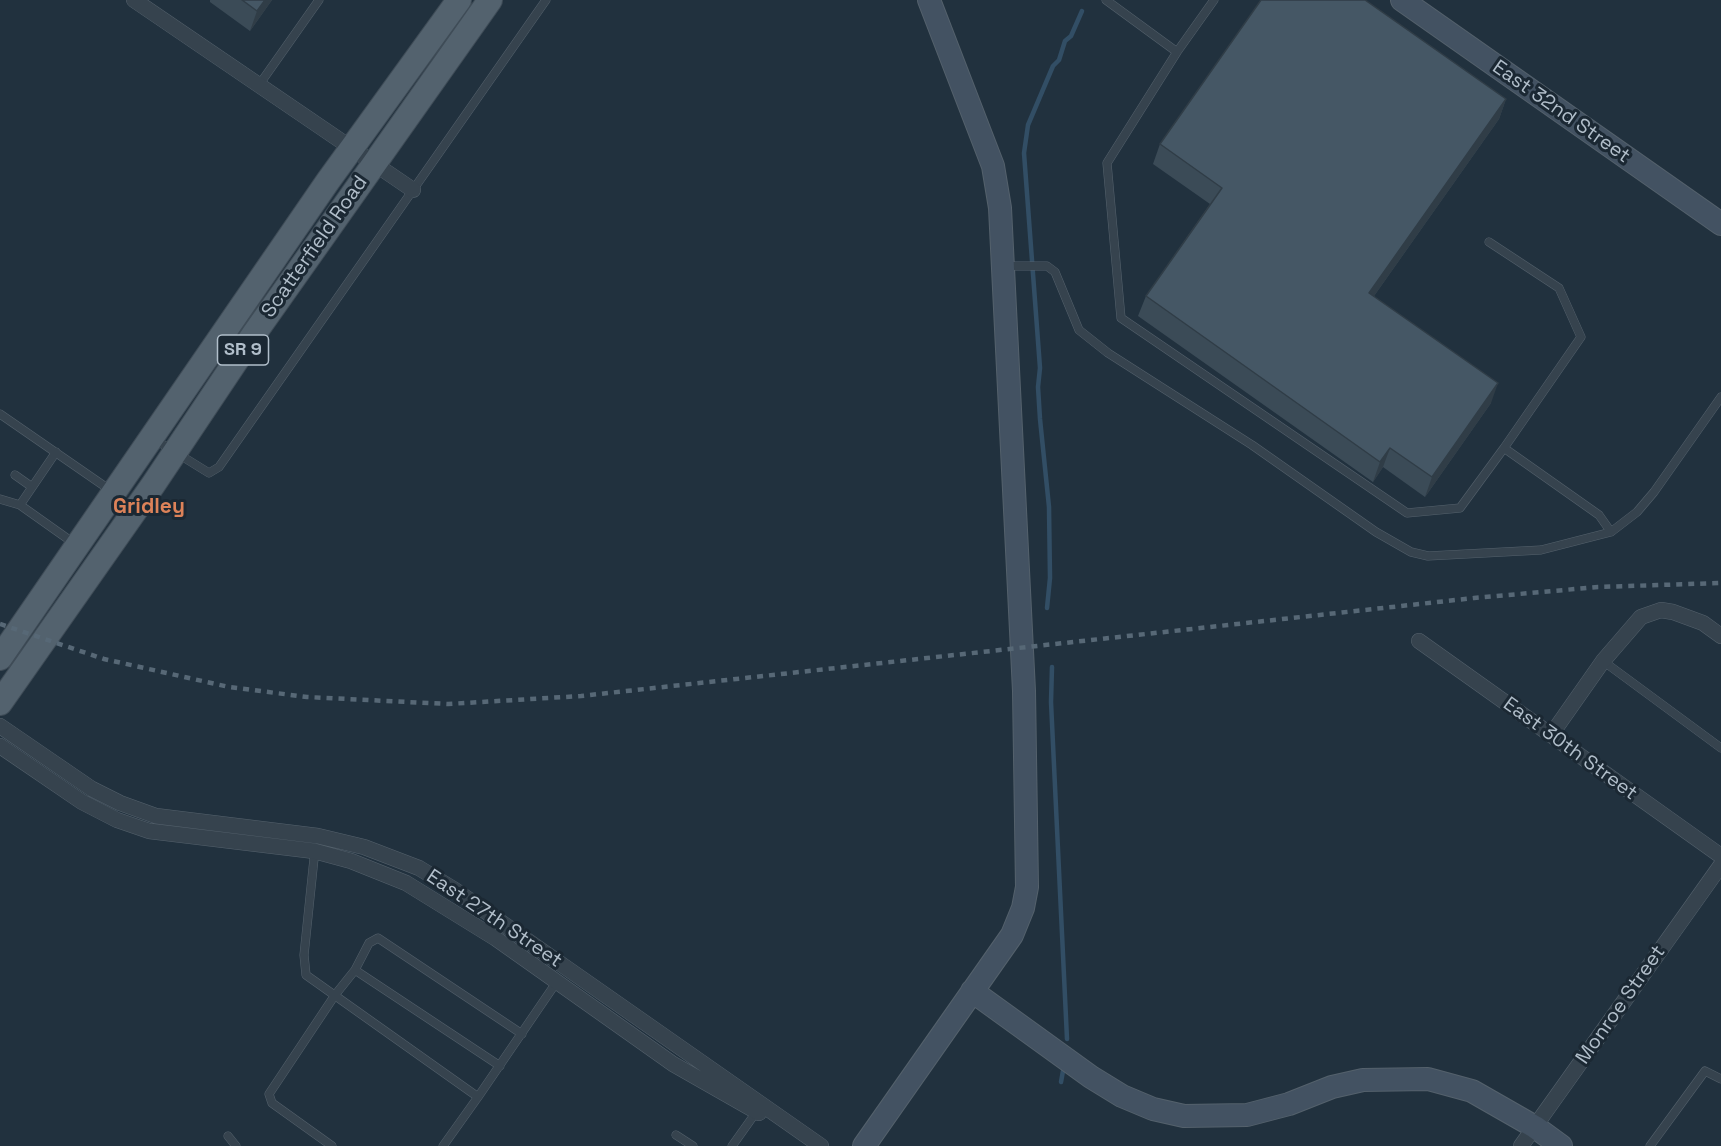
<!DOCTYPE html>
<style>
body{margin:0}
canvas{display:block;background:#21313e}
</style>
<canvas width="1721" height="1146"></canvas>
<script>
const context = document.querySelector('canvas').getContext('2d');
context.lineJoin = 'round';
const poly = rows => new Path2D(rows.map(r => 'M' + r).join(''));
function strokePath(path, color, width, dash) { context.strokeStyle = color; context.lineWidth = width; context.lineCap = dash ? 'butt' : 'round'; context.setLineDash(dash || []); context.stroke(path); }
function fill(path, color) { context.fillStyle = color; context.fill(path, 'evenodd'); }
function drawText(font, color, halo, rows, align = 'center') {
  context.font = font + ' "Space Grotesk",sans-serif'; context.lineWidth = 6; context.setLineDash([]); context.textBaseline = 'middle'; context.strokeStyle = halo; context.fillStyle = color; for (const [text, x, y, turn = 0] of rows) {
    context.save(); context.translate(x, y); context.rotate((+turn || 0) * Math.PI / 180); context.textAlign = isNaN(turn) ? turn : align; if (halo) context.strokeText(text, 0, 0); context.fillText(text, 0, 0); context.restore();
  }
}
const stream = poly([
 [1047,608,1050,578,1049,507,1040,419,1038,387,1040,368,1024,153,1028,125,1053,66,1059,60,1065,41,1071,36,1082,11],
 [1052,667,1051,702,1067,1039],
 [1061,1082,1063,1071]
]);
const lane = poly([
 [1106,0,1177,52,1107,163,1121,318,1407,513,1460,508,1504,448,1599,515,1611,532],
 [1177,52,1214,0],
 [259,85,319,0],
 [1489,242,1559,288,1581,337,1504,448],
 [1006,266,1047,266,1055,272,1079,330,1108,353,1252,445,1376,532,1411,552,1428,556,1541,550,1611,532,1637,512,1654,492,1721,397],
 [0,414,110,490],
 [154,439,209,473,219,467,546,0],
 [15,475,32,487],
 [0,499,20,505,75,544],
 [20,505,56,452],
 [1603,661,1721,748],
 [315,849,304,955,306,975,478,1097,558,980],
 [355,970,500,1066],
 [676,1135,693,1146],
 [228,1136,236,1146],
 [332,1146,272,1103,269,1094,335,995,355,970,369,943,378,938,522,1034],
 [443,1146,478,1097],
 [732,1146,757,1111],
 [1650,1146,1705,1071,1721,1079]
]);
const street = poly([
 [134,0,413,190],
 [1419,641,1721,856],
 [0,726,92,789,120,803,156,816,318,836,364,847,419,868,455,890,821,1146],
 [1551,735,1603,661,1641,617,1661,610,1673,612,1703,623,1721,636],
 [0,746,82,802,117,820,149,831,314,851,351,861,406,883,495,938,673,1064,759,1113],
 [1521,1146,1721,865]
]);
const secondary = poly([
 [1402,0,1721,224],
 [972,991,1091,1077,1122,1096,1153,1109,1184,1116,1247,1115,1289,1104,1332,1087,1363,1080,1428,1079,1472,1091,1535,1127,1561,1146],
 [864,1146,1012,935,1023,908,1027,887,1024,691,1000,208,993,166,929,0]
]);
const primary = poly([
 [0,658,328,181,459,0],
 [0,703,153,485,254,334,490,0]
]);
const rail = poly([
 [0,624,104,659,229,687,307,697,448,704,581,696,1474,598,1598,587,1721,583]
]);
const wall = poly([
 [210,0,272,0,250,31,210,2],
 [1506,99,1499,119,1374,296,1491,403,1425,497,1383,467,1373,482,1138,316,1146,296,1210,204,1153,164,1160,144]
]);
const shadedWall = poly([
 [265,0,272,0,250,31,257,11],
 [1506,99,1499,119,1362,313,1369,293],
 [1498,383,1491,403,1425,497,1432,477],
 [1390,448,1383,467,1373,482,1380,462]
]);
const building = poly([
 [242,0,265,0,257,11,242,0],
 [1261,0,1365,0,1506,99,1369,293,1498,383,1432,477,1390,448,1380,462,1146,296,1222,188,1160,144,1261,0]
]);
const shields = [
 [243,350,51]
];
const shieldNames = [
 ["SR 9",243,350]
];
const streetNames = [
 ["East 32nd Street",1561,112,35],
 ["Scatterfield Road",315,247,-55],
 ["East 30th Street",1570,749,36],
 ["East 27th Street",494,919,34],
 ["Monroe Street",1621,1005,-55]
];
const neighbourhoodNames = [
 ["Gridley",149,507]
];
strokePath(stream, '#324e65', 4.5);
strokePath(lane, '#54616c', 9);
strokePath(street, '#54616c', 16);
strokePath(secondary, '#54616c', 24);
strokePath(primary, '#3f4c57', 26);
strokePath(lane, '#36434e', 8);
strokePath(street, '#36434e', 15);
strokePath(secondary, '#435262', 22);
strokePath(primary, '#53626e', 24);
strokePath(rail, '#576876', 4.5, [6, 6]);
fill(wall, '#3b4b57');
fill(shadedWall, '#303d47');
fill(building, '#455765');
strokePath(building, '#303d47', 1.5);
for (const [x, y, w] of shields) { const box = new Path2D(); box.roundRect(x - w / 2, y - 15, w, 30, 4.5); context.fillStyle = '#1b2833'; context.fill(box); strokePath(box, '#b1beca', 1.5); }
drawText('bold 18px', '#b1beca', null, shieldNames);
drawText('20px', '#b1beca', '#1b2833', streetNames);
drawText('bold 21px', '#dc8259', '#1b2833', neighbourhoodNames);
</script>
